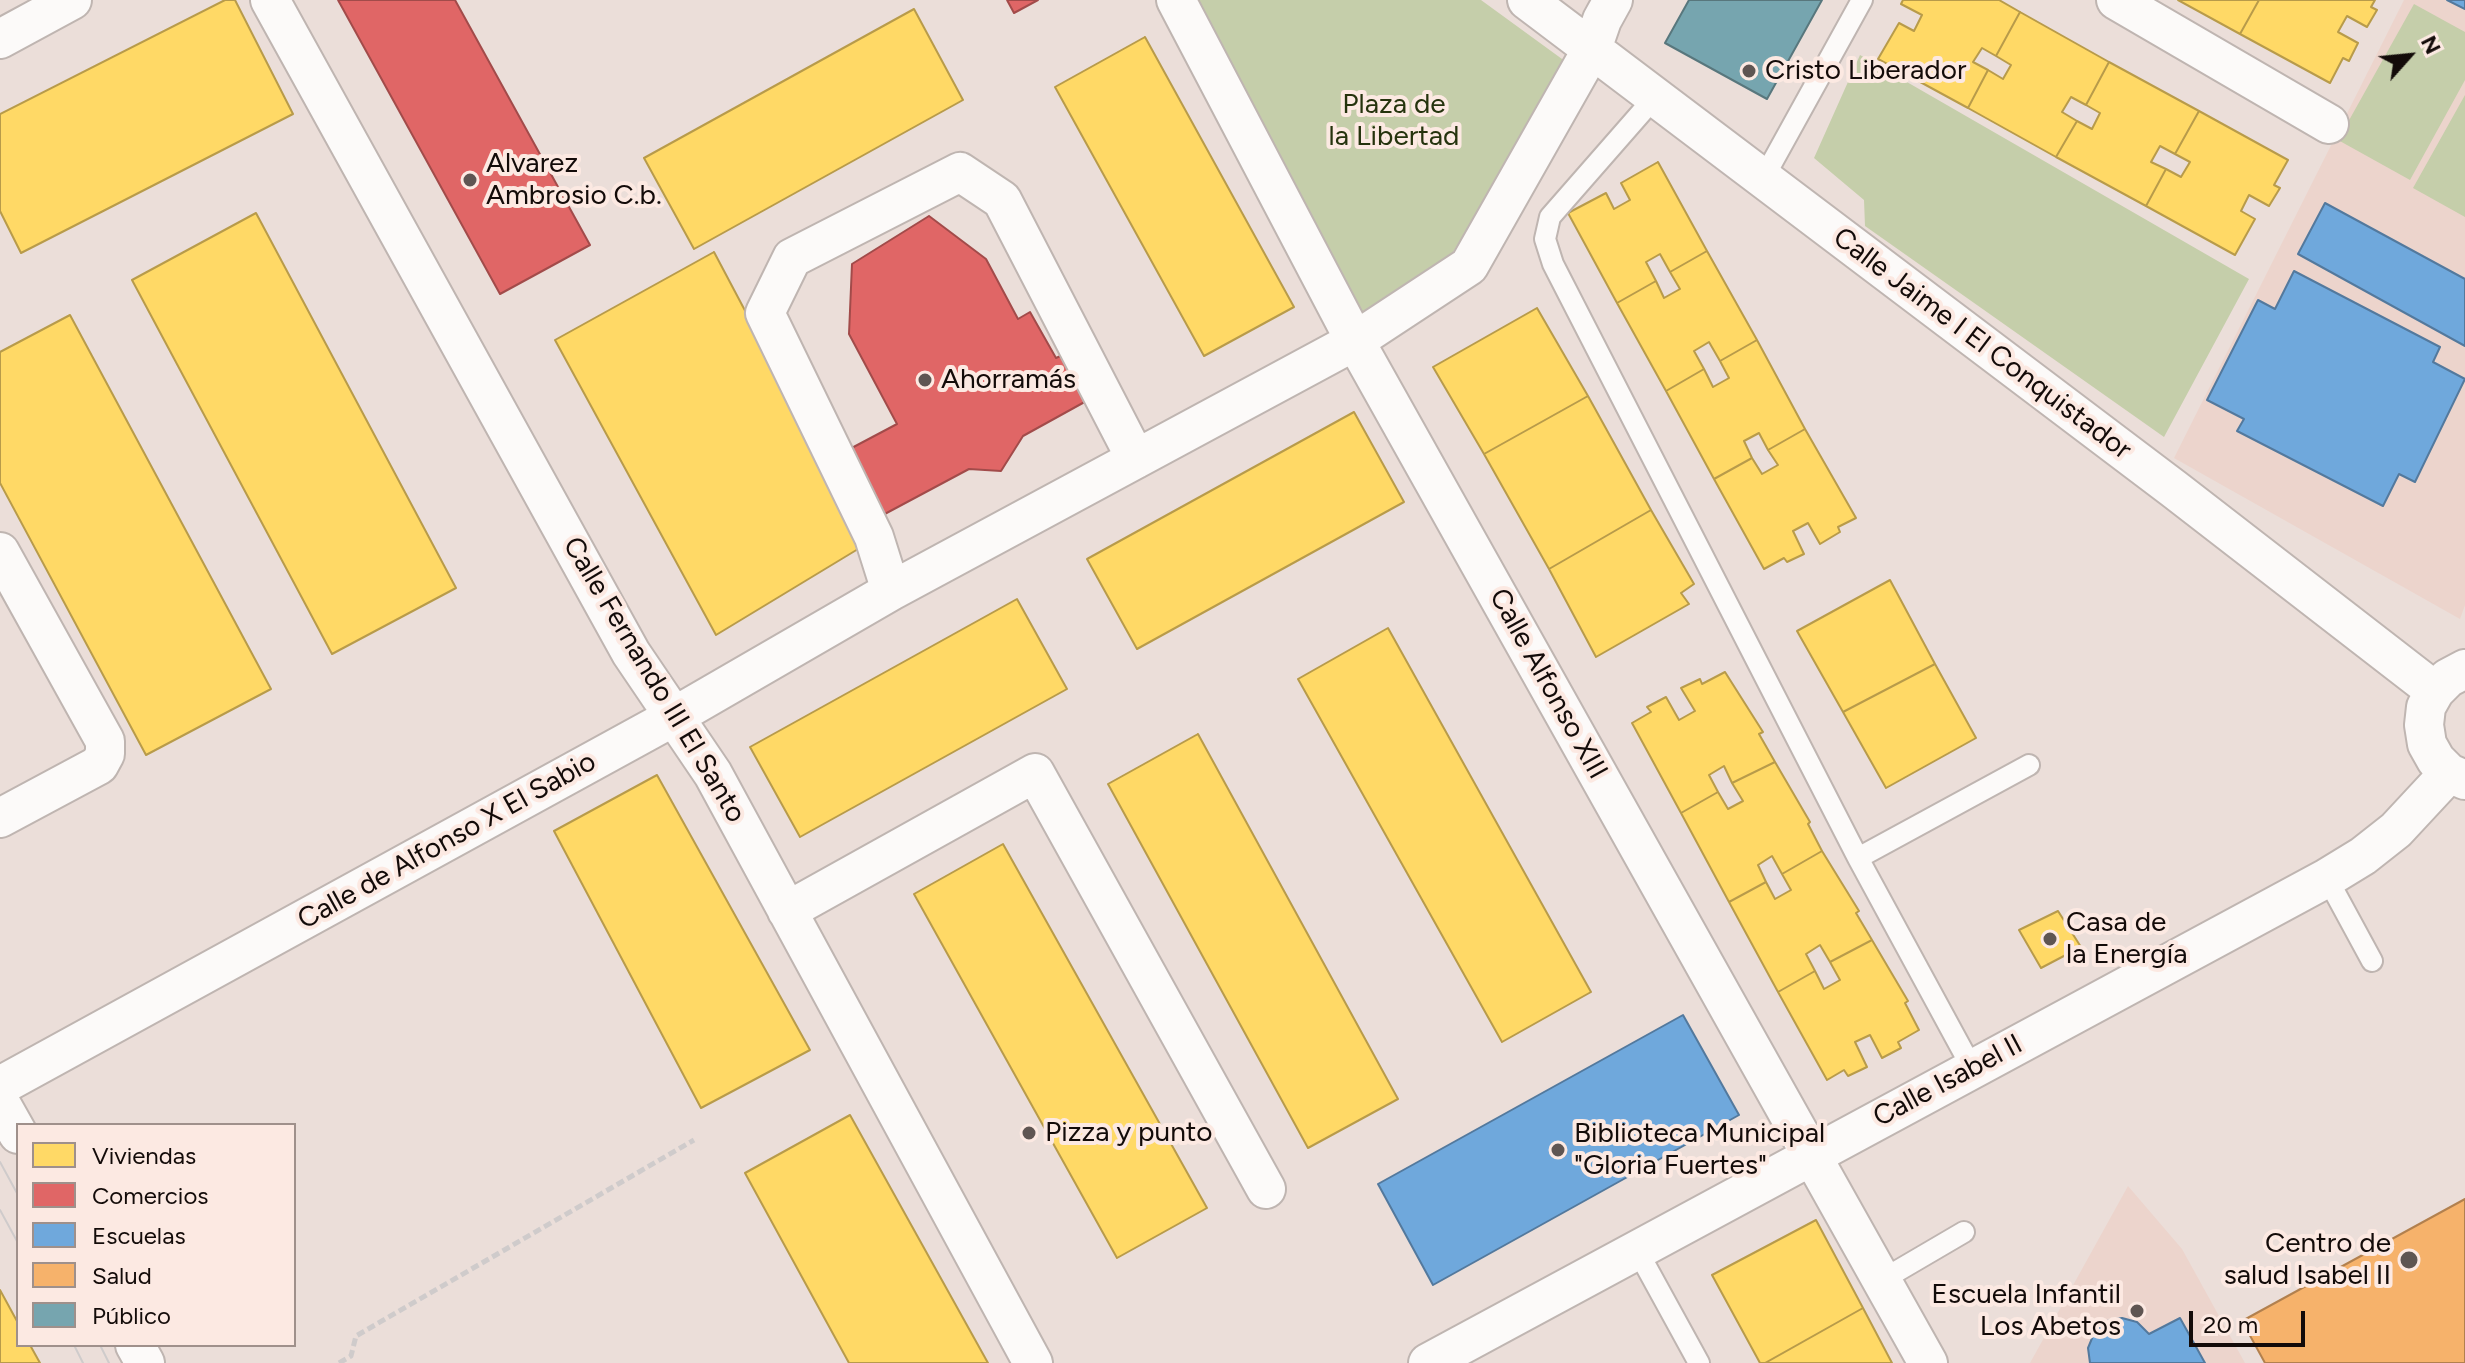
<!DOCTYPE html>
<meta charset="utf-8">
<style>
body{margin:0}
#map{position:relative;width:2465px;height:1363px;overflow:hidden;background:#ebded9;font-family:Figtree,sans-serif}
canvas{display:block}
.legend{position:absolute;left:16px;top:1123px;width:280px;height:224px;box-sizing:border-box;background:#fce9e2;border:2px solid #9f908b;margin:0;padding:10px 14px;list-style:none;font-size:24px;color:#130b09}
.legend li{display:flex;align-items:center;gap:16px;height:40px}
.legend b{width:40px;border:2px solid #9f908b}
.north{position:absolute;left:2369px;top:16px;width:80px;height:80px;-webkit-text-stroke:6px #fce9e2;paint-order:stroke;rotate:63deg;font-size:22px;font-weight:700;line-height:32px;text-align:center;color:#130b09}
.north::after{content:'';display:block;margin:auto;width:28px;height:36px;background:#130b09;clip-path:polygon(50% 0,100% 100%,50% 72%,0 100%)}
.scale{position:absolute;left:2189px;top:1311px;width:116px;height:36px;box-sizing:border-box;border:4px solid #130b09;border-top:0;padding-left:10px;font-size:24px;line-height:28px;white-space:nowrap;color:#130b09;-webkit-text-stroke:6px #fce9e2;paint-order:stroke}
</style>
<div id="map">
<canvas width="2465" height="1363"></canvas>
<ul class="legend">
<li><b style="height:22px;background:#ffd966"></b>Viviendas</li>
<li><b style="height:22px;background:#e06666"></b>Comercios</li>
<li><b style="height:22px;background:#6fa8dc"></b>Escuelas</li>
<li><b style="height:22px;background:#f6b26b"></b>Salud</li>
<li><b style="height:22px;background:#76a5af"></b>Público</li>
</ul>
<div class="north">N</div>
<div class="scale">20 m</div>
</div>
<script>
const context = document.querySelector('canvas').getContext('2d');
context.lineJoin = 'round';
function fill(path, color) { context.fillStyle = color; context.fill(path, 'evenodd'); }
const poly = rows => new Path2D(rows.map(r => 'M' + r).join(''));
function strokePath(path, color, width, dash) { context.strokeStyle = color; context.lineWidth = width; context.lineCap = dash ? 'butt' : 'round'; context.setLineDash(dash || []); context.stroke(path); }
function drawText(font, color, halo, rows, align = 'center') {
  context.font = font + ' Figtree,sans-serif'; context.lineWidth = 8; context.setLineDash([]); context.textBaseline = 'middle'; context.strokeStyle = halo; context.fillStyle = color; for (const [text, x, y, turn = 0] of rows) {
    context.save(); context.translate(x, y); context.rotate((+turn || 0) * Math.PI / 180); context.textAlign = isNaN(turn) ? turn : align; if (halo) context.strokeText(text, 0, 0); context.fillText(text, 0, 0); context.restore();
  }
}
const built = poly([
 [2404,0,2465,0,2465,605,2460,619,2174,458],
 [2128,1186,2182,1249,2245,1363,2030,1363]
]);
const green = poly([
 [1193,0,1481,0,1573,67,1453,252,1364,324],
 [2414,4,2465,32,2465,80,2410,180,2338,140],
 [1860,55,2249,279,2164,437,1865,226,1864,200,1814,158],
 [2465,95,2465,217,2413,188]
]);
const homes = poly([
 [225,0,235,0,293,114,21,253,0,211,0,114,225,0],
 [1903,0,1999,0,2020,12,1996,56,1982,48,1973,62,1988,70,1968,108,1878,59,1899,23,1914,31,1922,15,1901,4,1903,0],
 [2178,0,2259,0,2240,34,2178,0],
 [2259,0,2375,0,2371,7,2377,10,2367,27,2347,16,2338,32,2358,43,2349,61,2343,58,2330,83,2240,34,2259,0],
 [914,9,963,100,694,249,644,158,914,9],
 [2020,12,2109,62,2086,105,2071,97,2062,112,2077,121,2056,157,1968,108,1988,70,2003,79,2011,65,1996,56,2020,12],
 [1145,37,1294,307,1204,356,1055,87,1145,37],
 [2109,62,2199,111,2175,154,2160,146,2151,162,2166,169,2146,206,2056,157,2077,121,2092,129,2100,113,2086,105,2109,62],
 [2199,111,2288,160,2274,185,2280,188,2269,206,2249,195,2241,211,2255,219,2235,255,2146,206,2166,169,2181,177,2190,162,2175,154,2199,111],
 [1658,162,1707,251,1670,272,1660,254,1646,262,1656,281,1617,303,1568,213,1606,193,1614,209,1630,200,1621,183,1658,162],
 [256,213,456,588,332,654,132,280,256,213],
 [1707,251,1757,340,1720,361,1709,342,1694,351,1704,369,1666,391,1617,303,1656,281,1664,298,1680,289,1670,272,1707,251],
 [714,252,868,543,716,635,555,340,714,252],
 [1537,308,1588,396,1484,454,1433,367,1537,308],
 [70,315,271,689,146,755,0,483,0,352,70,315],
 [1757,340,1805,429,1768,450,1759,433,1744,441,1752,458,1714,479,1666,391,1704,369,1713,387,1729,378,1720,361,1757,340],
 [1588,396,1651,510,1549,569,1484,454,1588,396],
 [1354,412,1404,502,1137,649,1087,559,1354,412],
 [1805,429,1856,518,1838,527,1840,532,1820,544,1808,523,1793,531,1804,554,1787,562,1784,558,1764,569,1714,479,1752,458,1762,474,1778,465,1768,450,1805,429],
 [1651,510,1694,584,1681,593,1689,604,1596,657,1549,569,1651,510],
 [1890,580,1935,664,1843,712,1797,631,1890,580],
 [1017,599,1067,689,800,837,750,747,1017,599],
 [1388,628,1591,992,1502,1042,1298,679,1388,628],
 [1935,664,1976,738,1886,788,1843,712,1935,664],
 [1725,672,1763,732,1759,734,1775,762,1732,783,1724,766,1709,775,1718,792,1681,813,1632,723,1651,712,1647,707,1666,697,1679,720,1695,711,1681,688,1700,679,1702,684,1725,672],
 [1198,734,1398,1099,1308,1148,1108,784,1198,734],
 [1775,762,1810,822,1808,824,1822,851,1782,874,1772,856,1758,865,1766,882,1729,902,1681,813,1718,792,1728,809,1743,801,1732,783,1775,762],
 [657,775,810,1050,701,1108,554,831,657,775],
 [1003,844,1207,1208,1117,1258,914,894,1003,844],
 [1822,851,1859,911,1856,913,1872,940,1830,962,1820,945,1806,954,1815,971,1778,992,1729,902,1766,882,1775,899,1791,890,1782,874,1822,851],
 [2058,911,2081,947,2041,968,2019,930,2058,911],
 [1872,940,1908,1001,1905,1003,1919,1030,1898,1042,1901,1048,1882,1058,1870,1035,1855,1042,1867,1067,1848,1076,1844,1070,1827,1080,1778,992,1815,971,1824,989,1840,980,1830,962,1872,940],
 [850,1115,988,1363,849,1363,745,1173,850,1115],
 [1816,1220,1863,1308,1765,1363,1760,1363,1712,1275,1816,1220],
 [0,1290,18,1323,18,1345,30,1345,40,1363,0,1363,0,1290],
 [1863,1308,1892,1363,1765,1363,1863,1308]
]);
const shops = poly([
 [338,0,455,0,590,245,500,294,338,0],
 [1007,0,1038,0,1014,13,1007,0],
 [929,216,986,259,1018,319,1030,312,1056,358,1065,354,1090,399,1023,436,1001,471,969,469,881,516,846,451,897,424,849,334,852,264,929,216]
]);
const schools = poly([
 [2447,0,2465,0,2465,9,2447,0],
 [2325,203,2465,279,2465,346,2298,254,2325,203],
 [2294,271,2440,347,2433,362,2465,379,2415,482,2399,474,2383,506,2237,431,2244,419,2207,400,2258,300,2275,309,2294,271],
 [1683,1015,1739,1115,1433,1285,1378,1184,1683,1015],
 [2122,1318,2137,1322,2149,1334,2180,1318,2205,1363,2090,1363,2088,1348,2095,1331,2109,1320,2122,1318]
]);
const health = poly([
 [2465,1199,2465,1363,2265,1363,2242,1321,2465,1199]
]);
const public = poly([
 [1689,0,1822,0,1767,99,1665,43,1689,0]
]);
const path = poly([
 [339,1363,351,1356,356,1336,694,1140]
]);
const lane = poly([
 [1655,97,1550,217,1545,239,1553,264,1858,858,1972,1068],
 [1763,179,1862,0],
 [1858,858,2029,765],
 [2327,878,2372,961],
 [1637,1250,1699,1363],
 [1882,1280,1964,1232]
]);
const street = poly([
 [270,0,631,653,713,774,1033,1363],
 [1176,0,1355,341,1928,1363],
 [1527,0,2174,489,2435,691],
 [2116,0,2329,124],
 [0,39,72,0],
 [0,552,105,741,105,754,99,765,0,818],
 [891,591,874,537,765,313,792,258,960,172,1002,200,1136,459],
 [2465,669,2448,678,2435,691,2426,707,2424,725,2427,744,2436,760,2449,773,2465,780],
 [787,911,1035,773,1266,1189],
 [0,1086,675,716,891,591,1355,341,1469,266,1592,49,1602,20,1613,0],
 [0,1102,18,1134],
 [135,1345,145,1363],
 [1428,1363,2327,878,2363,856,2396,830,2449,773]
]);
const tram = poly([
 [0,1162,18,1195],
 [0,1210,18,1243],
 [74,1345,83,1363],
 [100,1345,109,1363]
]);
const markers = [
 [1749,71,8,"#5f5552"],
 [470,180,8,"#5f5552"],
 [925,380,8,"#5f5552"],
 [2050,939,8,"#5f5552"],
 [1029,1133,8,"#5f5552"],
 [1558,1150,8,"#5f5552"],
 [2409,1260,10,"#5f5552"],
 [2137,1311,8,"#5f5552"]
];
const poiNames = [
 ["Cristo Liberador",1765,71],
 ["Alvarez",486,164],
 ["Ambrosio C.b.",486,196],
 ["Ahorramás",941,380],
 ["Casa de",2066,923],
 ["la Energía",2066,955],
 ["Pizza y punto",1045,1133],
 ["Biblioteca Municipal",1574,1134],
 ["\"Gloria Fuertes\"",1574,1166],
 ["Centro de",2391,1244,"right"],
 ["salud Isabel II",2391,1276,"right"],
 ["Escuela Infantil",2121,1295,"right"],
 ["Los Abetos",2121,1327,"right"]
];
const parkNames = [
 ["Plaza de",1394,105],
 ["la Libertad",1394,137]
];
const streetNames = [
 ["Calle Jaime I El Conquistador",1982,344,37],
 ["Calle Fernando III El Santo",654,680,59],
 ["Calle Alfonso XIII",1548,684,61],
 ["Calle de Alfonso X El Sabio",447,841,-29],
 ["Calle Isabel II",1948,1081,-28]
];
fill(built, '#ecd4cc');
fill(green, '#c5ceaa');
fill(homes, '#ffd966');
strokePath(homes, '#b89b4a', 2);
fill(shops, '#e06666');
strokePath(shops, '#a24b4a', 2);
fill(schools, '#6fa8dc');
strokePath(schools, '#53799d', 2);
fill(health, '#f6b26b');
strokePath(health, '#b2804e', 2);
fill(public, '#76a5af');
strokePath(public, '#58777d', 2);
strokePath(lane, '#bfb5b1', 24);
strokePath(street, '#bfb5b1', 42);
strokePath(path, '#cfcbcb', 5, [8, 4]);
strokePath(lane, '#fcfaf9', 20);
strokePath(street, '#fcfaf9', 38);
strokePath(tram, '#cfcbcb', 2);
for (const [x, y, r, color] of markers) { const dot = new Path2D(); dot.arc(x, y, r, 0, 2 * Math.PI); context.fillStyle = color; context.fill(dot); strokePath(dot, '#fce9e2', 3); }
drawText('28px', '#130b09', '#fce9e2', poiNames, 'left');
drawText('28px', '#25330d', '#fce9e2', parkNames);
drawText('28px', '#130b09', '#fce9e2', streetNames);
</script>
